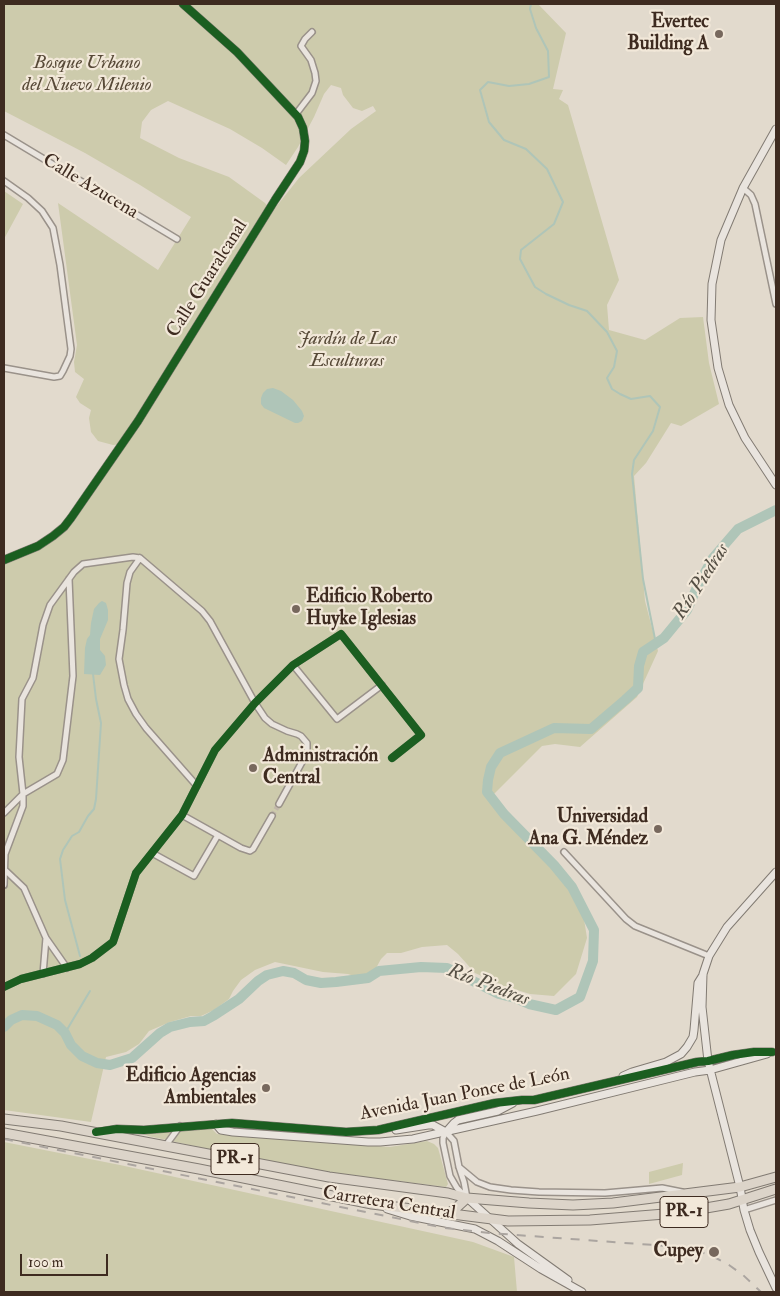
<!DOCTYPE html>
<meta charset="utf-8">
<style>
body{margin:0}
#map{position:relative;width:780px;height:1296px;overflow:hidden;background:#e2dacd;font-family:"IM FELL Double Pica",serif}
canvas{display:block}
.frame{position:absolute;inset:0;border:5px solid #3e2b20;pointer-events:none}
.scale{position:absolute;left:20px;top:1254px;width:88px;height:22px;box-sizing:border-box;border:2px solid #3e2b20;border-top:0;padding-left:6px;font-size:15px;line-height:18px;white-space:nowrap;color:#3e2b20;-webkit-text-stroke:4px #f2e8d9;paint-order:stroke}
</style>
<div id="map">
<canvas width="780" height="1296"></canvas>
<div class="frame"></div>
<div class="scale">100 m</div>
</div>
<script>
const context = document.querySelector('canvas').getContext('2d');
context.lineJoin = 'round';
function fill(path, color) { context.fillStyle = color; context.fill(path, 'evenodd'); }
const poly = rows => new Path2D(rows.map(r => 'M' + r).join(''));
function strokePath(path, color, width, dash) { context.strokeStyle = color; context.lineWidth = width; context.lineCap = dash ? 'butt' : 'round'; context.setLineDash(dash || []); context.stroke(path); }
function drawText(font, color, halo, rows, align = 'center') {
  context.font = font + ' "IM FELL Double Pica",serif'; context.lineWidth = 4.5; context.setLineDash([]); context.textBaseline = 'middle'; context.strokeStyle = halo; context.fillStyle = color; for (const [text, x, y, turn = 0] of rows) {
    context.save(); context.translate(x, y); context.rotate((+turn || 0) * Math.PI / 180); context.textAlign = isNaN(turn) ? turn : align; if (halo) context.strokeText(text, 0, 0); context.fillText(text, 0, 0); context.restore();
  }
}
const green = poly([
 [4,4,538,4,566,33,553,89,563,90,559,99,568,105,619,280,607,305,609,330,645,340,680,318,703,317,709,363,719,404,681,426,671,423,646,463,634,476,645,601,658,651,637,697,580,747,555,744,542,746,492,796,496,802,556,865,581,900,587,938,576,974,554,996,530,994,504,986,475,973,458,954,447,945,422,947,401,953,387,953,381,959,369,981,348,974,323,972,275,962,255,970,241,980,233,991,229,999,214,1010,201,1016,191,1016,170,1022,149,1031,139,1044,126,1052,106,1057,91,1122,4,1110,4,556,40,544,67,530,86,504,124,444,113,445,98,441,91,432,89,418,91,410,80,403,76,397,84,379,75,372,74,362,77,345,58,203,158,270,191,217,140,185,85,153,4,111],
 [331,85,341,88,343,95,353,108,362,111,373,106,376,111,351,129,299,178,272,212,265,203,229,177,179,158,140,138,142,122,151,110,168,101,230,129,262,148,286,165,298,147,314,117,324,94],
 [4,191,23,204,4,239],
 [211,1128,217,1134,231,1135,390,1147,427,1141,434,1144,438,1148,448,1184,446,1187,318,1171,208,1149,148,1136,144,1134],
 [4,1142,120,1165,473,1242,514,1257,517,1292,4,1292],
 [683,1163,682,1175,649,1184,649,1172]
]);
const water = poly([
 [273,388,281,391,293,400,302,411,304,416,302,421,298,423,295,423,264,408,261,404,261,398,263,393,267,389],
 [102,601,106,603,108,610,108,620,100,639,100,650,105,656,106,665,100,675,84,674,85,648,87,639,90,635,91,623,94,609,99,603]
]);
const stream = poly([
 [531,4,530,9,536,28,548,51,549,77,529,84,509,86,488,82,480,90,489,122,504,140,526,149,547,169,563,202,554,224,521,250,520,259,535,287,546,294,569,305,587,311,607,332,617,351,614,367,607,378,612,389,620,394,631,399,650,396,660,407,653,431,634,460,632,474,643,579,656,644],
 [80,956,65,900,60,859,63,850,72,836,79,832,88,816,94,809,96,799,101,723,96,699,93,674],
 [65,1033,90,991]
]);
const river = poly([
 [4,1027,11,1020,22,1015,37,1016,57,1025,65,1033,71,1045,82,1056,97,1063,110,1065,132,1058,160,1033,170,1027,190,1022,204,1021,213,1016,239,999,258,981,267,975,283,971,294,973,306,980,321,983,336,982,368,978,379,971,421,967,447,968,499,994,515,998,529,1004,556,1010,580,997,593,961,594,930,572,887,554,865,504,814,487,792,488,780,491,767,500,753,554,728,591,729,625,700,638,688,639,666,643,652,664,638,687,610,698,585,713,558,738,529,776,510]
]);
const streetTunnel = poly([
 [272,816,279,804]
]);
const street = poly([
 [296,114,312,93,316,81,315,73,311,60,301,46,305,39,312,32],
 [4,135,177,239],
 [4,181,28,198,42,211,53,228,60,265,71,349,70,356,63,371,60,376,54,377,4,368],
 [743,188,751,195,755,204,776,304],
 [140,558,202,611,210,621,255,703,265,718,272,724,287,731,297,734,301,736,307,743,307,753,279,804],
 [140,558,130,572,127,583,123,630,119,659,124,685,128,699,136,714,146,728,197,786],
 [293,665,337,719,382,685],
 [4,813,23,794,19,757,22,699,33,678,43,625,50,605,74,572,83,564,133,557,140,558],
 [182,815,241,848,250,851,253,849,272,816],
 [564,852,626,919,635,926,709,956],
 [152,853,194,876,218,835],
 [5,870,24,888,46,938,43,974],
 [4,885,5,854,23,806,23,794,57,774,63,760,73,676,69,579],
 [46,938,67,968],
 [4,987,21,979,80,964,92,958,113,942,136,873,182,815,215,750,255,703,293,665,341,634,421,735,392,758],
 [446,1132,454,1141,459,1167,464,1182,467,1198,457,1188,450,1176,443,1143,443,1138,446,1132],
 [166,1145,180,1126],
 [459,1167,477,1182,490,1187,511,1190,539,1192,605,1193,662,1188,682,1192],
 [744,1210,776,1200]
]);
const secondary = poly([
 [776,129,743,188,721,240,712,284,711,320,718,368,729,405,745,438,776,485],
 [4,560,38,546,53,536,64,527,71,518,138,421,275,200,300,162,304,151,305,141,303,128,298,117,237,52,183,4],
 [776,872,727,927,709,956,703,974,702,1007,708,1061,740,1187,744,1210,750,1230,759,1252,776,1288],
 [623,1076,632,1072,666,1062,681,1054,687,1047,693,1037,694,1030,698,983,703,975],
 [216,1124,221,1130,233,1132,368,1142,380,1142,413,1139,537,1111,695,1072,710,1070,767,1054],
 [396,1130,428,1125,433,1125,446,1132],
 [99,1132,117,1129,144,1130,232,1123,346,1132,378,1130,495,1103,522,1100,534,1100,697,1062,708,1061,733,1055,754,1052,772,1052],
 [446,1132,454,1123,458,1120,498,1111,513,1103],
 [467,1198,518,1244,568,1280],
 [387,1209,410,1216,475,1229,498,1241,541,1269,582,1292]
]);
const highway = poly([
 [4,1119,61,1126,329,1177,448,1193,467,1198,529,1203,573,1205,613,1203,740,1187,776,1177],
 [4,1133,199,1169,372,1204,508,1221,590,1220,677,1213,729,1204,776,1189],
 [448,1214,455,1209,467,1198]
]);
const rail = poly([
 [4,1139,445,1228,489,1233,681,1247,698,1251,714,1257,729,1265,743,1275,761,1292]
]);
const cycleway = poly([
 [4,560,38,546,53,536,64,527,71,518,138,421,275,200,300,162,304,151,305,141,303,128,298,117,237,52,183,4],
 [4,987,21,979,80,964,92,958,113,942,136,873,182,815,215,750,255,703,293,665,341,634,421,735,392,758],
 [96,1132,117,1129,144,1130,232,1123,346,1132,378,1130,495,1103,522,1100,534,1100,697,1062,708,1061,733,1055,754,1052,772,1052]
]);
const markers = [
 [719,34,5,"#77685d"],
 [296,609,5,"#77685d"],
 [253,768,5,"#77685d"],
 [658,829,5,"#77685d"],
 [266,1088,5,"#77685d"],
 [714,1252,6,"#77685d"]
];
const shields = [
 [235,1159,48],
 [684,1212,48]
];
const shieldNames = [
 ["PR-1",235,1159],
 ["PR-1",684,1212]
];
const poiNames = [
 ["Evertec",709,23],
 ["Building A",709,45],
 ["Edificio Roberto",306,598,"left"],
 ["Huyke Iglesias",306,620,"left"],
 ["Administración",263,757,"left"],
 ["Central",263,779,"left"],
 ["Universidad",648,818],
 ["Ana G. Méndez",648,840],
 ["Edificio Agencias",256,1077],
 ["Ambientales",256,1099],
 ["Cupey",703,1252]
];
const parkNames = [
 ["Bosque Urbano",87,64],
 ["del Nuevo Milenio",87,86],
 ["Jardín de Las",347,340],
 ["Esculturas",347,362]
];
const streetNames = [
 ["Calle Azucena",90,187,31],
 ["Calle Guaralcanal",208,279,-58],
 ["Avenida Juan Ponce de León",465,1095,-11],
 ["Carretera Central",389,1204,9]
];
const waterNames = [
 ["Río Piedras",702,582,-57],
 ["Río Piedras",488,986,21]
];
fill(green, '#cdcbac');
fill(water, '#afc5b8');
strokePath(stream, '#afc5b8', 2);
strokePath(river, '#afc5b8', 10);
strokePath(streetTunnel, '#c1b7aa', 5, [5, 2.5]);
strokePath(street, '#9a928a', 8);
strokePath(secondary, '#827b73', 9);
strokePath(highway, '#827b73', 11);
strokePath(street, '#e9e4de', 5);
strokePath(secondary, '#e9e4de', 7);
strokePath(highway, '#dcd4c9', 9);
strokePath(rail, '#aba5a0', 2, [9, 9]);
strokePath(cycleway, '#1b5e20', 8);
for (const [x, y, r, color] of markers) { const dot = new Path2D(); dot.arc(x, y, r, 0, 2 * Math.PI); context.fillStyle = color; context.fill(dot); strokePath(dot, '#f2e8d9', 2); }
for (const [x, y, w] of shields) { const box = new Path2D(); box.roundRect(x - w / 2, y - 15.5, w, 31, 4); context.fillStyle = '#f2e8d9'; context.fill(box); strokePath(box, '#3e2b20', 1); }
drawText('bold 18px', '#3e2b20', null, shieldNames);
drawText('bold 19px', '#3e2b20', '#f2e8d9', poiNames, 'right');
drawText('italic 19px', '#574937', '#f2e8d9', parkNames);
drawText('19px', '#3e2b20', '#f2e8d9', streetNames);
drawText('italic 20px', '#554f44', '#f2e8d9', waterNames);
</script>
